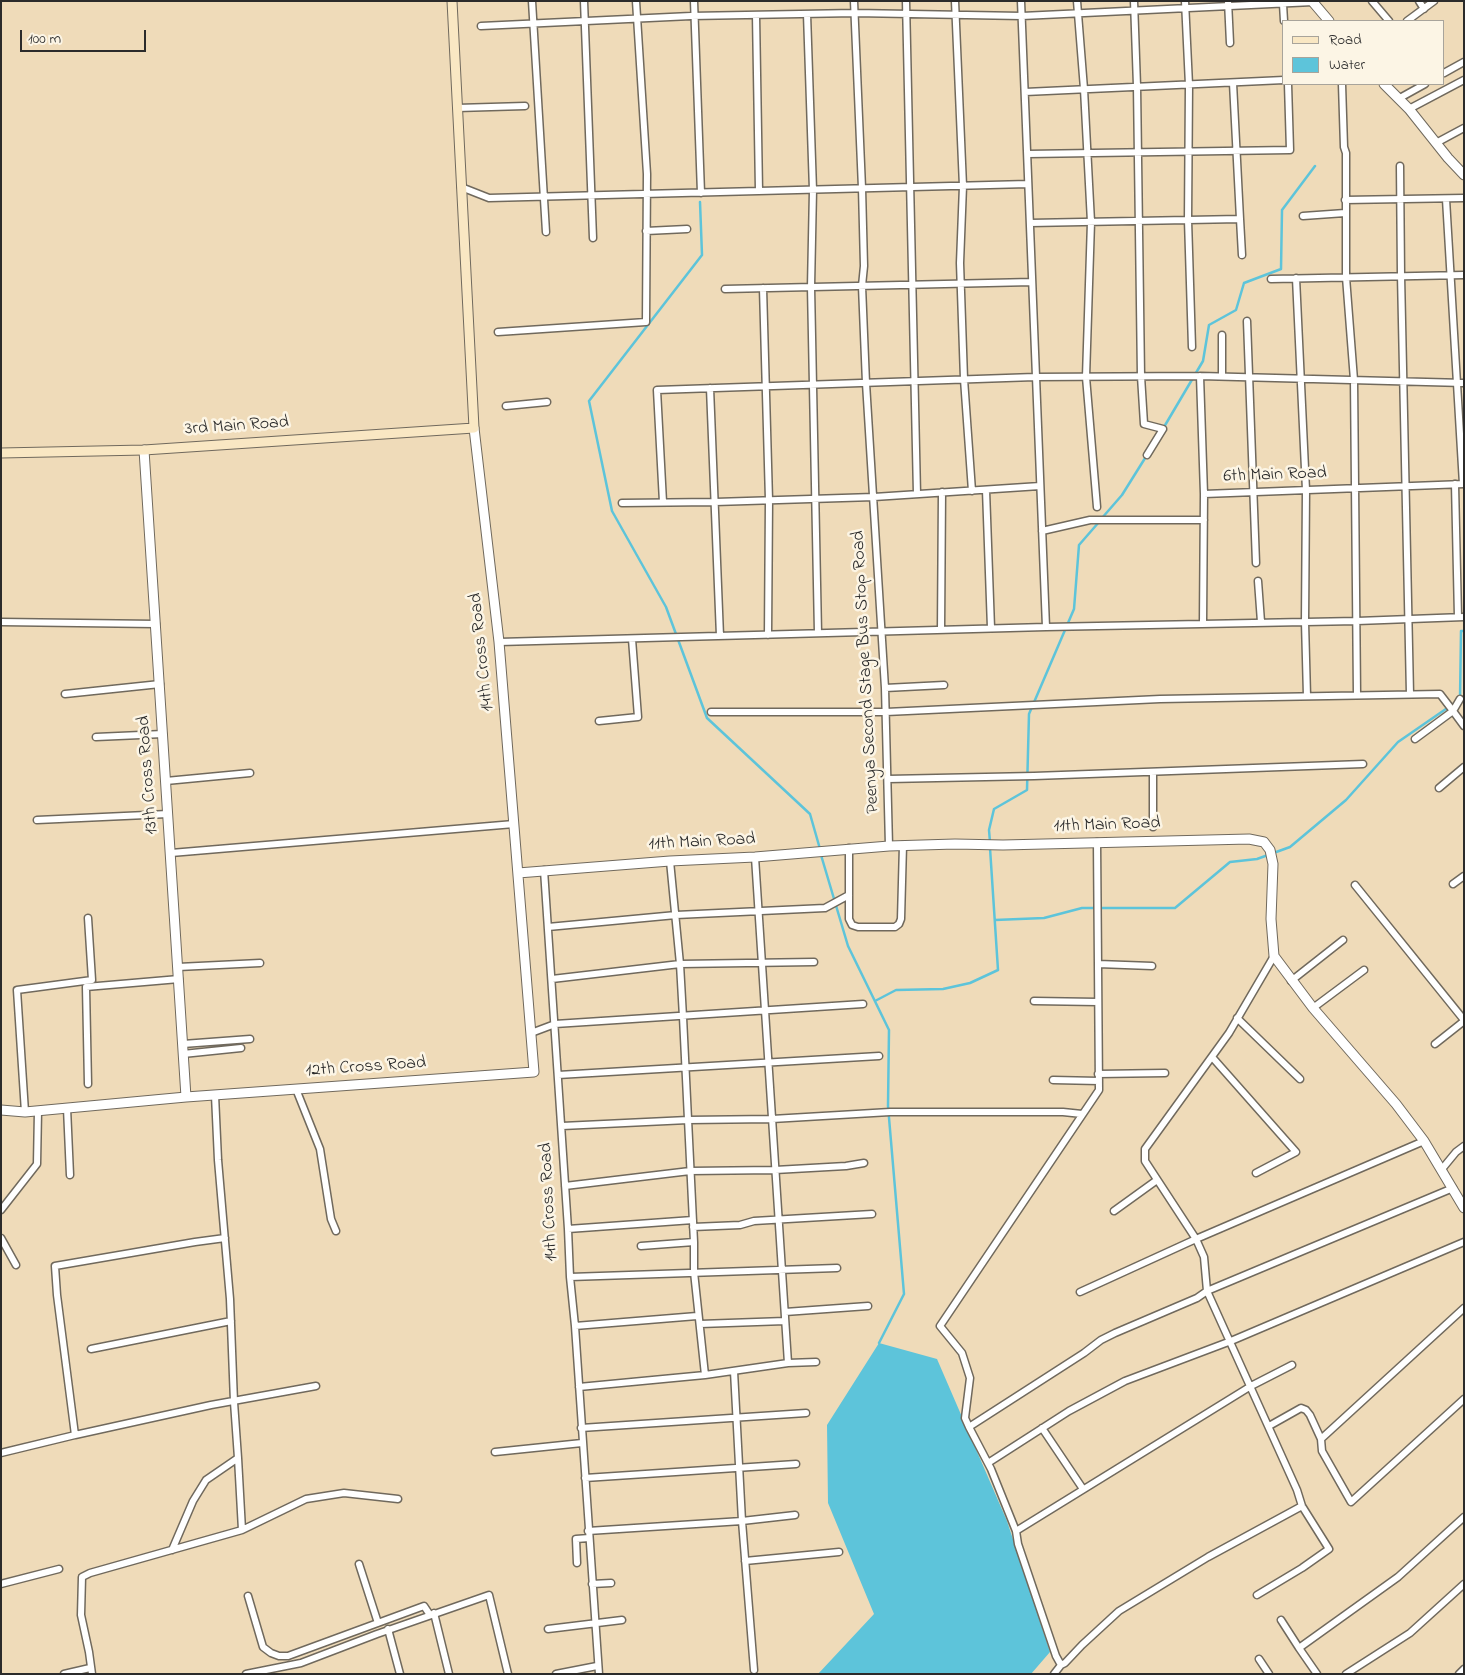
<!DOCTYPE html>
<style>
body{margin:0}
#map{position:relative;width:1465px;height:1675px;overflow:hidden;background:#efdbb9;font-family:"Indie Flower",sans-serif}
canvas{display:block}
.frame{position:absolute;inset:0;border:2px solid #2b2b2b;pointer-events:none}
.legend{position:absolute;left:1282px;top:20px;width:162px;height:65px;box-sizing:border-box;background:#fcf5e5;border:1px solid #a8a49b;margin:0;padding:6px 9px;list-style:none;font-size:15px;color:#2b2b2b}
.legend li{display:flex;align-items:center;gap:10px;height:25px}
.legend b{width:25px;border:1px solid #a8a49b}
.scale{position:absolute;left:20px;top:30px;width:126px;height:22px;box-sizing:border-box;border:2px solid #2b2b2b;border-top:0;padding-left:6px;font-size:15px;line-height:18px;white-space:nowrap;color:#2b2b2b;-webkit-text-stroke:4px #fcf5e5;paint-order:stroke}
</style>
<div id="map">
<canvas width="1465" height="1675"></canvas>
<div class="frame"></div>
<ul class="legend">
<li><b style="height:6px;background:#f9e7c3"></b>Road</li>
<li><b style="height:14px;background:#5dc4da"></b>Water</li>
</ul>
<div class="scale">100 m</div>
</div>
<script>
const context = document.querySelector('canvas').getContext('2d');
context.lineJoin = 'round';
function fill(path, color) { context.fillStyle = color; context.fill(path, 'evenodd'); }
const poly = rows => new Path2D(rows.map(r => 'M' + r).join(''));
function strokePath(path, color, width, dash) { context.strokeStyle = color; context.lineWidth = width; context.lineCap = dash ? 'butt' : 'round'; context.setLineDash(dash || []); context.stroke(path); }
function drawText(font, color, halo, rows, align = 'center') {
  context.font = font + ' "Indie Flower",sans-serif'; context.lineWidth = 5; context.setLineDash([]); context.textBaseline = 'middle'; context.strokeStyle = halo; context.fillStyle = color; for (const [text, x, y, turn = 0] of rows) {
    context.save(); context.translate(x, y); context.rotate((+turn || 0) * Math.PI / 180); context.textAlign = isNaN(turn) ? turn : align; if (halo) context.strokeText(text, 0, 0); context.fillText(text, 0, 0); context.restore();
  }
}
const water = poly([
 [879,1343,937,1359,1007,1521,1050,1652,1031,1674,818,1674,874,1614,828,1503,827,1425]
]);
const stream = poly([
 [700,202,702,255,589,401,612,511,666,607,707,718,810,814,820,849],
 [1164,427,1203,361,1209,325,1236,310,1244,283,1281,269,1282,210,1315,166],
 [1102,518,1122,495,1147,455],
 [1460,699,1461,631,1464,631],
 [990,842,989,830,994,809,1027,790,1029,714,1074,609,1079,545,1099,522],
 [821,855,848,946,889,1030,888,1106,904,1294,879,1343],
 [995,920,1044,918,1082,908,1175,908,1230,862,1257,859,1290,847,1346,800,1398,742,1456,702],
 [875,1001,896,990,943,989,970,983,998,970,990,848]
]);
const minor = poly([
 [532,1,546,232],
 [584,1,593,238],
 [694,1,701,193],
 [854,1,862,188,864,266,862,286,866,383,885,688,889,846],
 [906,1,917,494],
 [955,1,963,186,960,263,964,379,972,491],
 [1021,1,1046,627],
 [1077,1,1084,89,1091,222,1086,377,1097,507],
 [1134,1,1137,86,1141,376,1144,424,1163,429,1147,455],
 [1185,1,1189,85,1188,220,1192,347],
 [1228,1,1230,43],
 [1372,1,1389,21],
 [1419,1,1424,9],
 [1283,4,1284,21],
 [807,14,813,190,811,287,818,633],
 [756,15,759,191],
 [1407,21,1434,1],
 [481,26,691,16,855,13,1022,16,1313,2],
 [1444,73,1464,62],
 [1342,84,1344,147,1346,153,1346,277,1354,380,1357,695],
 [1025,92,1284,80],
 [1398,99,1425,84],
 [457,108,525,106],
 [1409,109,1464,80],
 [1436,143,1464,128],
 [1028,154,1290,150,1288,84],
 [1400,166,1401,275,1410,694],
 [461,187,489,198,1028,184],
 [1446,199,1463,484],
 [1345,200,1464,198],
 [1303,216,1345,213],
 [1240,219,1242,255],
 [1030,223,1240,219,1233,83],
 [646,231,687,229],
 [1296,278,1306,490,1305,622,1307,696],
 [1271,279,1464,275],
 [763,288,769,500,768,635],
 [725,289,1032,282],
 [1247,321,1256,563],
 [498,332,646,322,647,174,636,1],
 [1200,376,1204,494,1203,623],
 [1222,376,1222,335],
 [710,388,720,636],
 [506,406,547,402],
 [1455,484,1458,617],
 [986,490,991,628],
 [1204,494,1464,484],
 [663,502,657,390,1035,377,1200,376,1464,383],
 [622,503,715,502,874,497,1040,486],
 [1042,531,1090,520,1204,520],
 [1258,581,1261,622],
 [1,622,156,624],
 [941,630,942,492],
 [499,642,1046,627,1357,621,1464,617],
 [885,688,944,685],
 [65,694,160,684],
 [1460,699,1453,711,1464,726],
 [711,712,886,712,1160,699,1440,694,1453,711,1415,739],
 [599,721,638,717,632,639],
 [96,737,163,734],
 [1153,772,1153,827],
 [888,779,1034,776,1363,764],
 [166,781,250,773],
 [1439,788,1464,767],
 [37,820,168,814],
 [1097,842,1099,1090,940,1326,962,1353,970,1378,965,1418,969,1427,1084,1353,1101,1340,1115,1333,1197,1298,1207,1291,1453,1188],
 [849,848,849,919,852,925,858,927,895,927,899,924,901,919,903,845],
 [171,853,514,824],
 [755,857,788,1363],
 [670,861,680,964,683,1017,694,1242,694,1272,705,1375],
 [544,870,568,1229,570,1277,575,1326,599,1674],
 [1453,884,1464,876],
 [1355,885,1464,1020],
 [548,927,676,915,825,908,849,895],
 [1098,964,1152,966],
 [178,967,260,963],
 [552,979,680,964,814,962],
 [1291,981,1343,940],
 [1034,1001,1098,1002],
 [1313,1008,1364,970],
 [1237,1018,1300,1079],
 [531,1033,555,1024,863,1004],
 [183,1044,250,1039],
 [1435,1044,1464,1021],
 [183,1054,241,1048],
 [1212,1057,1296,1152,1256,1173],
 [1098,1074,1165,1073],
 [558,1075,879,1056],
 [1053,1080,1099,1081],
 [88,1084,86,987,179,979],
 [296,1089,320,1149,331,1219,336,1231],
 [67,1108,70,1175],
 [25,1112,17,990,92,980,88,918],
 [562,1126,688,1120,772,1119,890,1112,1063,1112,1082,1114],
 [1442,1169,1456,1152,1464,1146],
 [565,1186,690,1171,775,1170,846,1166,864,1163],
 [1,1210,37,1164,38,1111],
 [1114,1211,1157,1180],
 [693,1227,740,1225,754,1221,872,1214],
 [568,1229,693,1220],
 [1,1238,16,1265],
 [225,1238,195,1242,55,1266,57,1295,75,1435,211,1405,316,1386],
 [641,1246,694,1242],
 [570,1277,837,1268],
 [1080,1292,1196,1239,1424,1141],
 [1464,1308,1321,1439,1322,1451,1351,1502,1464,1399],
 [785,1312,868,1306],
 [700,1324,785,1321],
 [575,1326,697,1316],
 [91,1349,231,1321],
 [734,1371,742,1521,754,1670],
 [579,1387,705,1375,788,1363,816,1362],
 [1269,1426,1301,1408,1306,1410,1310,1415,1321,1439],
 [969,1427,991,1469,1016,1531,1018,1544,1056,1656,1061,1665],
 [581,1428,806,1413],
 [1042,1428,1083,1489],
 [495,1452,582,1443],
 [1,1453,75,1435],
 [238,1458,242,1530],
 [988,1463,1069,1411,1125,1381,1231,1341,1464,1242],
 [585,1478,796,1464],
 [588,1531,742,1521,795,1515],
 [1016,1531,1251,1386,1292,1365],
 [172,1550,193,1501,206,1480,238,1458,234,1402,230,1299,218,1160,215,1095],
 [745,1561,839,1552],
 [577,1563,576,1539,589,1538],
 [359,1564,378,1623],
 [1,1584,59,1569],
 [592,1584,611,1583],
 [1257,1595,1302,1568,1329,1549,1302,1506,1297,1490,1207,1291,1204,1257,1196,1239,1145,1161,1145,1149,1229,1033,1274,956],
 [248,1596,263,1647,271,1653,279,1656,288,1656,424,1606,430,1615],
 [434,1613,449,1674],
 [1281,1620,1299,1648],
 [388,1629,400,1674],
 [548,1629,622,1620],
 [1259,1659,1269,1674],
 [64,1674,90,1668],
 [92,1674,89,1652,81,1615,82,1577,90,1573,242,1530,306,1499,344,1493,398,1499],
 [246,1674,301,1663,377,1634,489,1595,508,1674],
 [556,1674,597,1666],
 [1054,1674,1061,1665,1065,1663,1082,1645,1119,1611,1208,1557,1302,1506],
 [1317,1674,1299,1648,1398,1577,1464,1517],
 [1346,1674,1410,1633,1464,1584],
 [1459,1674,1464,1669]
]);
const tertiary = poly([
 [1312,1,1329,21],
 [1384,84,1409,109,1448,158,1464,175],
 [144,450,186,1097],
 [518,873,670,861,755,857,889,846,955,844,1003,845,1249,839,1264,842,1270,850,1273,864,1271,919,1274,956,1313,1008,1396,1104,1424,1141,1464,1208],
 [1,1110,25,1112,186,1097,534,1072,499,642,474,428]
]);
const secondary = poly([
 [1,453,144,450,474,428,452,1]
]);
const streetNames = [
 ["3rd Main Road",237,427,-4],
 ["6th Main Road",1275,476,-2],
 ["14th Cross Road",483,652,-96],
 ["Peenya Second Stage Bus Stop Road",867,672,-93],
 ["13th Cross Road",149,775,-94],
 ["11th Main Road",1107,826,-2],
 ["11th Main Road",702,843,-3],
 ["12th Cross Road",366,1068,-4],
 ["14th Cross Road",550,1202,-93]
];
fill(water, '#5dc4da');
strokePath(stream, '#5dc4da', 2.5);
strokePath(minor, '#70695d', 9);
strokePath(tertiary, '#70695d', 11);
strokePath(secondary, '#70695d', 11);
strokePath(minor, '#fff', 6);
strokePath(tertiary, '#fff', 9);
strokePath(secondary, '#f9e7c3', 9);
drawText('18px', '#2b2b2b', '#fcf5e5', streetNames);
</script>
